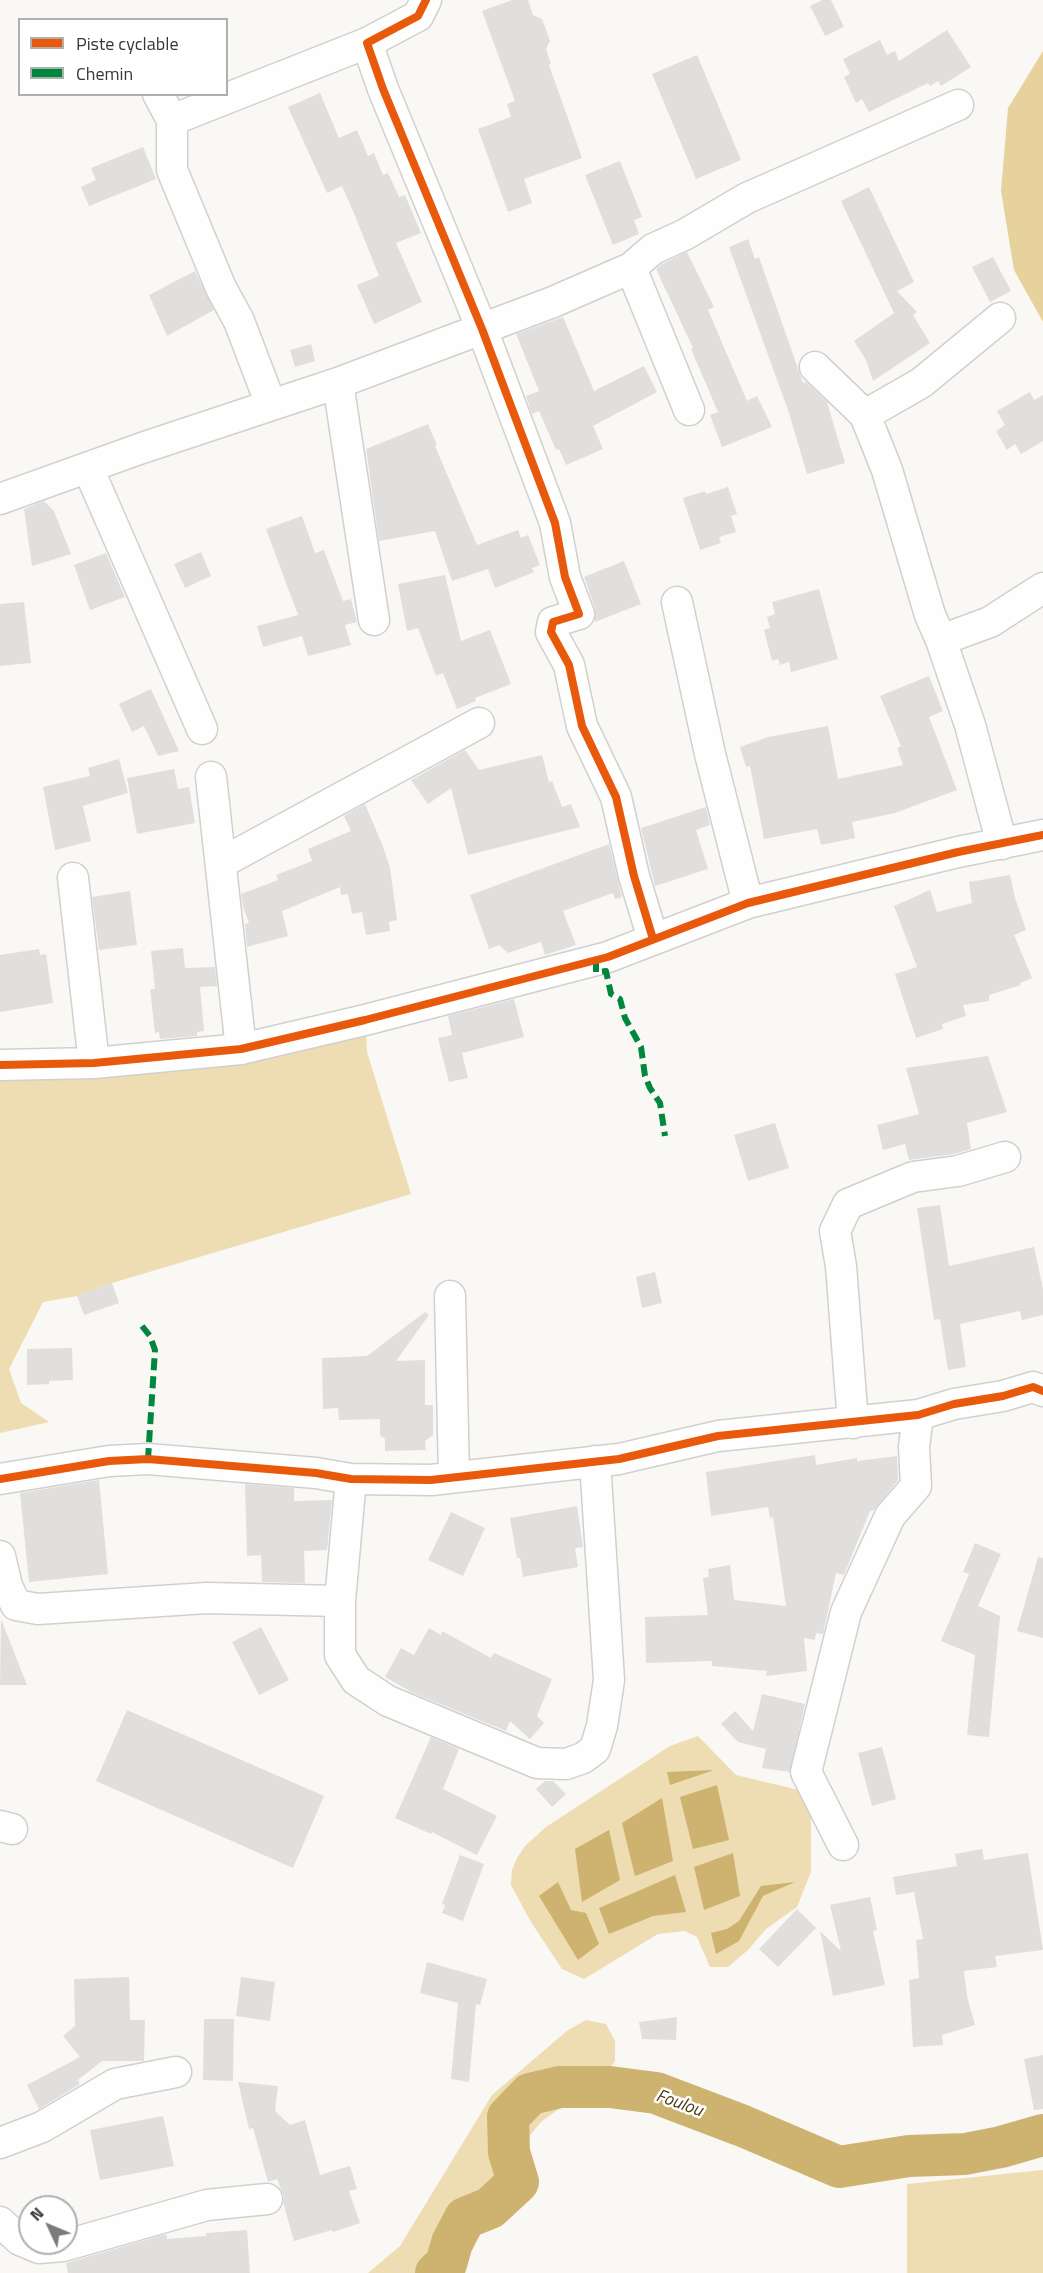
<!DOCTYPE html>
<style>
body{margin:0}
#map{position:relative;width:1043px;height:2273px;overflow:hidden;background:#faf8f5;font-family:"Titillium Web",sans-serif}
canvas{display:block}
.legend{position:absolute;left:18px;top:18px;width:210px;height:78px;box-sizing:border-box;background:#fff;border:2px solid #afafaf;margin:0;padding:8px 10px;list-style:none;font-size:18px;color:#383736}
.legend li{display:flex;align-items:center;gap:12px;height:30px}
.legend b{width:30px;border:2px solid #afafaf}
.north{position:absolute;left:18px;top:2195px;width:60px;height:60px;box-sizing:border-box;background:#fff;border:2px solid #afafaf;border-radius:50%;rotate:314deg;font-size:16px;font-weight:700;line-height:24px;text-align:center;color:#383736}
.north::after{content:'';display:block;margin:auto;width:21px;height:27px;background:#7c7b79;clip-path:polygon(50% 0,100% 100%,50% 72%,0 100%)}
</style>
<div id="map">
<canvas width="1043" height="2273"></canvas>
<ul class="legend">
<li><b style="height:8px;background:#e8590c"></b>Piste cyclable</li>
<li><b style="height:8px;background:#00873e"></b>Chemin</li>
</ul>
<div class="north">N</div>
</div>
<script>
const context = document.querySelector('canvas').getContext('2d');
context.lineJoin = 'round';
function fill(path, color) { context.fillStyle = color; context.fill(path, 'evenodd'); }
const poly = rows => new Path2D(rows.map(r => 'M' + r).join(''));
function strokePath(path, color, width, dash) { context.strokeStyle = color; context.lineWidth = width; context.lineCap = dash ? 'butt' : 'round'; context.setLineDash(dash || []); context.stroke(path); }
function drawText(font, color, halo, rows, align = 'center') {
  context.font = font + ' "Titillium Web",sans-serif'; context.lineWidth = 5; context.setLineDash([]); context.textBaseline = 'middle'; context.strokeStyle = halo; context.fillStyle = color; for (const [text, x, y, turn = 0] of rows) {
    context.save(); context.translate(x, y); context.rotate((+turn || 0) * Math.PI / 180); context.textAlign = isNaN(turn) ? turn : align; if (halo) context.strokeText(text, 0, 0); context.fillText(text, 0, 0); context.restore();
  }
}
const green = poly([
 [365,1020,367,1052,411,1194,112,1283,77,1296,43,1302,9,1369,21,1403,49,1422,0,1433,0,1479,0,1065],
 [698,1736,736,1775,811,1793,811,1872,797,1907,766,1929,748,1950,728,1967,710,1967,697,1937,685,1931,658,1934,584,1979,562,1969,531,1922,511,1885,512,1870,517,1858,525,1846,546,1827,670,1746],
 [586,2020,606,2024,615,2041,615,2061,604,2076,541,2122,518,2150,459,2273,368,2273,400,2246,492,2095,568,2030],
 [1043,2170,1043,2273,907,2273,907,2184]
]);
const forest = poly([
 [1043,51,1043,322,1014,270,1001,191,1008,108]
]);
const water = poly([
 [714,1770,670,1785,667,1772],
 [717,1785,729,1840,693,1849,680,1797],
 [662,1798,673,1861,635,1876,622,1823],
 [609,1830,620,1880,582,1902,575,1849],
 [733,1853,740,1896,704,1910,694,1867],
 [675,1875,686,1912,653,1916,609,1934,599,1908],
 [558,1882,571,1910,586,1913,599,1944,578,1960,539,1896],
 [795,1882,763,1896,739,1941,716,1954,711,1933,727,1929,739,1921,761,1886]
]);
const river = poly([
 [436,2273,446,2264,452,2243,465,2218,490,2208,518,2182,509,2152,508,2117,530,2094,560,2087,610,2087,656,2093,743,2126,839,2167,909,2156,965,2154,1001,2147,1043,2135]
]);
const building = poly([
 [512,0,528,0,533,15,542,19,550,41,546,49,551,64,549,65,582,158,524,179,532,203,508,212,478,129,511,117,507,104,515,101,482,11],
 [822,0,831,0,844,27,825,36,810,6],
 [947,30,971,67,941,86,938,81,930,86,928,83,869,112,862,99,856,103,844,77,850,74,843,59,880,40,887,55,895,51,899,61],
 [697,55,741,160,696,179,652,74],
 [320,93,339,138,357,130,368,156,374,153,383,175,388,173,399,197,405,195,421,233,396,243,422,302,374,324,357,285,379,276,356,218,342,186,327,193,288,107],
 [143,147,156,179,89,206,81,187,96,180,91,168],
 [620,161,642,217,634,220,639,234,613,245,585,175],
 [869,187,914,282,897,291,917,312,913,315,930,343,873,381,866,360,854,341,894,313,841,201],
 [748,239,755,259,759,257,803,383,806,382,827,402,845,463,807,474,789,413,729,247],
 [687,252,714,307,708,310,747,401,757,396,772,427,722,447,710,415,718,412,691,349,693,348,656,269,662,264],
 [993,257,1011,291,990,302,972,267],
 [195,271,214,310,167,336,149,295],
 [563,317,594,391,644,366,657,392,593,426,603,449,566,465,559,449,556,450,539,411,532,414,526,396,539,391,516,334],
 [311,344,315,361,295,367,290,350],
 [1030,392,1034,400,1043,395,1043,441,1021,454,1015,444,1007,450,996,431,1005,425,997,411],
 [428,424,437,445,435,446,477,545,518,530,521,538,528,535,540,565,532,568,534,572,495,588,488,569,452,581,435,531,379,541,366,449],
 [728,487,737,514,731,516,736,532,719,537,721,543,700,550,683,498,705,491,706,494],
 [44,501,54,511,71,554,32,566,24,509],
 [302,516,315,553,324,550,343,601,351,599,357,622,345,625,351,645,308,656,302,636,263,647,257,626,298,615,266,529],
 [201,552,211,576,185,588,174,564],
 [106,553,125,597,90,610,74,565],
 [624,561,641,604,595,622,595,608,584,577],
 [445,575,461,641,490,630,511,684,475,698,476,701,457,709,443,673,436,676,418,628,407,631,398,584],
 [819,589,838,659,791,672,789,662,780,665,778,659,772,661,764,630,770,628,767,617,775,614,772,602],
 [24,602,31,663,0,666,0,604],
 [929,676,943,711,929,717,957,790,895,813,852,822,855,838,821,845,817,829,764,839,750,766,746,767,740,747,768,737,828,726,838,779,903,765,897,748,901,746,880,696],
 [151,689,179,751,158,756,144,726,132,732,119,704],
 [465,750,479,770,542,755,549,782,552,781,562,807,571,804,580,827,468,855,451,788,428,804,411,780],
 [119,759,128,793,83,806,91,841,55,850,43,787,90,776,88,768],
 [174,769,178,789,189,787,195,823,137,834,127,778],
 [365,804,382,844,390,868,397,920,389,922,390,931,366,935,362,912,352,914,348,894,341,895,340,887,282,911,288,936,247,947,245,924,249,923,243,907,241,894,278,880,276,875,312,861,308,849,351,831,344,816],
 [706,807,710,825,696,830,708,869,655,886,641,828],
 [609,844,622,897,615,899,613,893,563,911,576,945,545,955,541,942,508,953,499,945,489,949,470,895],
 [1010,875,1015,898,1026,930,1014,935,1032,978,1020,983,1021,985,989,995,989,1001,963,1005,966,1016,942,1024,943,1029,916,1038,895,974,917,967,894,906,930,890,937,912,972,903,969,882],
 [130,891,137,945,99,950,92,897],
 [183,948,185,968,215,967,217,986,200,987,204,1031,197,1032,197,1036,160,1039,159,1032,155,1033,150,989,155,989,151,951],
 [39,949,40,955,46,954,53,1003,0,1012,0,955],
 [514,999,524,1037,462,1053,468,1078,449,1082,438,1038,452,1035,448,1016],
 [988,1056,1007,1112,967,1123,971,1149,954,1154,909,1160,905,1144,883,1150,877,1125,919,1114,906,1068],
 [775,1123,789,1168,748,1181,734,1135],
 [940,1205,949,1266,1034,1247,1043,1289,1043,1315,1022,1320,1020,1311,960,1324,966,1367,948,1370,940,1319,934,1320,917,1208],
 [655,1272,662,1303,642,1308,636,1277],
 [112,1283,119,1303,84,1315,77,1296],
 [425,1312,429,1315,396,1361,425,1360,425,1405,433,1405,433,1435,425,1441,426,1450,385,1451,385,1439,380,1435,380,1419,339,1420,338,1408,323,1409,322,1358,367,1356],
 [72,1348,73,1380,49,1381,49,1384,27,1385,27,1349],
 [815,1455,816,1465,857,1458,857,1461,897,1456,898,1480,874,1510,870,1511,844,1575,836,1573,823,1634,816,1633,815,1640,804,1638,807,1671,766,1676,767,1671,712,1666,712,1661,646,1663,645,1617,708,1615,703,1578,709,1577,708,1569,730,1565,734,1600,786,1606,773,1517,770,1518,768,1507,711,1516,706,1472],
 [99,1480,108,1574,29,1582,20,1493],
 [245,1484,294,1488,294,1501,332,1500,327,1550,304,1551,305,1583,262,1582,261,1555,247,1556],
 [577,1506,583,1547,575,1548,578,1567,523,1577,520,1558,517,1558,510,1518],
 [451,1512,485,1528,463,1576,428,1560],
 [975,1543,1001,1554,978,1606,1000,1616,989,1737,967,1735,975,1655,941,1641,969,1574,963,1572],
 [1038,1557,1043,1558,1043,1638,1017,1631],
 [1,1619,27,1685,0,1685],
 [261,1627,289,1680,259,1695,232,1642],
 [429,1628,441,1635,442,1631,491,1658,494,1653,552,1679,537,1716,544,1723,530,1739,510,1721,506,1731,411,1692,385,1677,401,1648,414,1655],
 [762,1694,805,1704,790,1772,762,1768,766,1749,738,1742,721,1724,735,1711,753,1731],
 [127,1710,324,1796,293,1868,96,1781],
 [431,1737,459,1749,443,1789,497,1816,477,1855,432,1832,431,1834,395,1818],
 [882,1747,896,1799,872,1806,858,1753],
 [545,1781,553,1781,566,1794,552,1807,536,1789],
 [982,1849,984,1860,1028,1853,1043,1950,995,1956,997,1967,964,1971,967,1996,975,2025,942,2035,943,2045,913,2047,909,1980,919,1978,916,1940,923,1939,914,1892,896,1895,893,1877,957,1866,955,1854],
 [460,1855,484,1864,463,1921,442,1913,445,1905,442,1904],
 [870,1897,877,1930,873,1931,885,1985,833,1996,820,1931,841,1951,830,1905],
 [797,1909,816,1928,778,1967,759,1949],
 [427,1962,487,1979,480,2005,476,2004,469,2082,451,2079,458,2003,420,1993],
 [129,1977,130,2020,145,2020,144,2061,102,2061,78,2080,80,2084,39,2109,27,2085,80,2057,63,2036,75,2026,74,1979],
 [241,1977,275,1982,270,2021,236,2016],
 [677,2017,676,2040,642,2039,639,2022],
 [204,2019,234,2019,233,2081,203,2080],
 [1043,2055,1043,2109,1034,2110,1024,2059],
 [238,2082,278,2086,275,2111,290,2125,305,2120,320,2175,350,2166,357,2189,349,2191,360,2223,333,2232,332,2230,294,2241,283,2202,284,2197,277,2179,268,2182,253,2128,249,2129],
 [163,2116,174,2166,100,2180,90,2130],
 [247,2230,250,2273,68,2273,66,2263,163,2235,167,2235,167,2239,206,2236,206,2233]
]);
const minor = poly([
 [426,0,418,16,367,43,383,89,482,329,555,523,565,577,579,614,553,622,551,632,569,665,582,726,616,797,634,876,653,939],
 [158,94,172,120,367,43],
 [172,120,172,170,221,288,239,321,271,405],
 [631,268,689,410],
 [815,367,865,415,887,470,930,615,941,640,970,725,1002,844],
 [338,383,374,620],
 [865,415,921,383,1000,318],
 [88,468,202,729],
 [0,499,142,448,338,383,553,302,631,268,653,249,684,235,747,198,958,105],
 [677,602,710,754,748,903],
 [941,640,990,622,1043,588],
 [211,777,241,1049],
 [221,863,479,723],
 [73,878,94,1063],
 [0,1065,94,1063,241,1049,365,1020,608,957,748,903,958,852,1043,835],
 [450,1296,454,1477],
 [853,1423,841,1266,835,1231,848,1204,913,1177,958,1171,1005,1157],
 [0,1479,109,1461,148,1459,316,1473,351,1479,431,1480,619,1459,718,1436,918,1415,954,1404,1003,1396,1033,1387,1043,1391],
 [351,1479,340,1601,340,1655,356,1680,388,1701,537,1763,566,1764,583,1758,595,1749,602,1726,609,1680,595,1461],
 [0,1556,7,1586,16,1605,38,1609,207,1598,340,1601],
 [0,1826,12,1829],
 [843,1845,806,1772,846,1612,890,1516,916,1486,914,1447,918,1415],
 [0,2143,42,2127,115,2084,176,2072],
 [0,2222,20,2240,39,2248,63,2246,207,2205,267,2199]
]);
const quiet = poly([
 [596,960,596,972,606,971,611,994,620,999,625,1018,641,1047,645,1076,650,1088,660,1103,665,1136],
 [142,1326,150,1336,155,1350,148,1459]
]);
const cycleway = poly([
 [426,0,418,16,367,43,383,89,482,329,555,523,565,577,579,614,553,622,551,632,569,665,582,726,616,797,634,876,653,939],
 [0,1065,94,1063,241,1049,365,1020,608,957,748,903,958,852,1043,835],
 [0,1479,109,1461,148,1459,316,1473,351,1479,431,1480,619,1459,718,1436,918,1415,954,1404,1003,1396,1033,1387,1043,1391]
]);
const waterNames = [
 ["Foulou",679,2104,20]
];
fill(green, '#eedcb2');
fill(forest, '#e7d19c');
fill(water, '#cdb36f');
strokePath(river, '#cdb36f', 42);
fill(building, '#e0dfdd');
strokePath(minor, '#d2d0ce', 33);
strokePath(minor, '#fefefe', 30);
strokePath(quiet, '#00873e', 6, [12, 6]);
strokePath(cycleway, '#e8590c', 8);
drawText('italic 18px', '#4d3d15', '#fff', waterNames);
</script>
